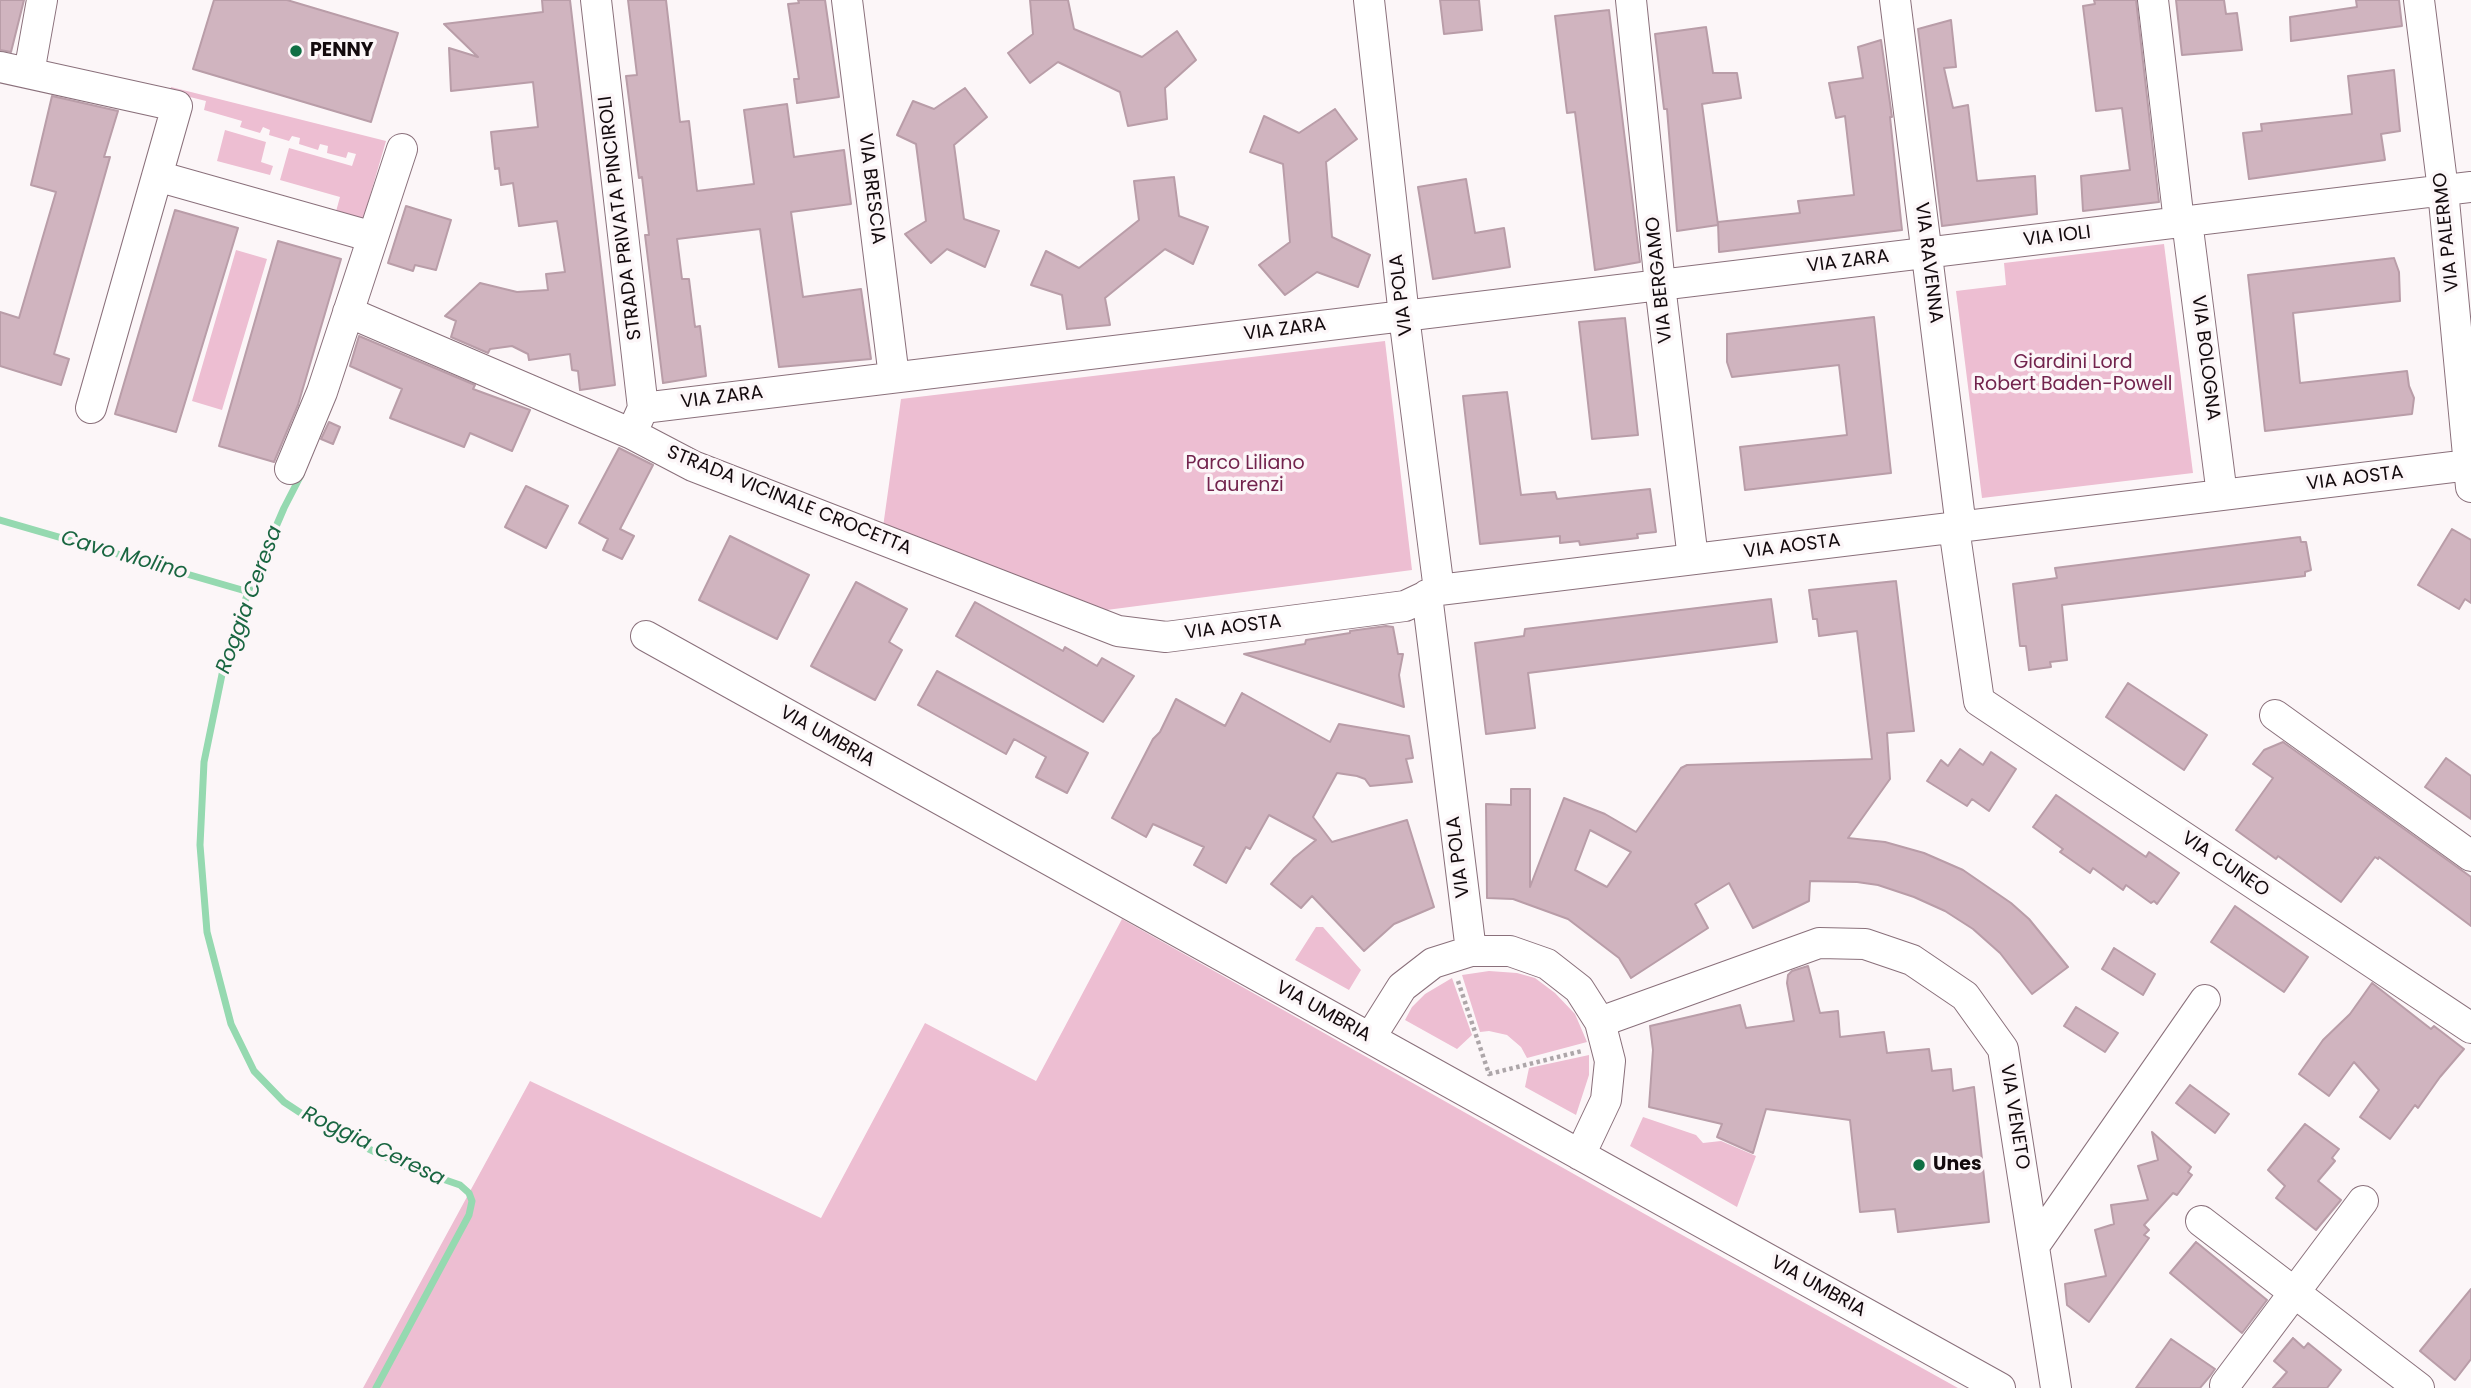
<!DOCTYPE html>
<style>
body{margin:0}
canvas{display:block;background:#fcf6f8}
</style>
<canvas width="2471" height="1388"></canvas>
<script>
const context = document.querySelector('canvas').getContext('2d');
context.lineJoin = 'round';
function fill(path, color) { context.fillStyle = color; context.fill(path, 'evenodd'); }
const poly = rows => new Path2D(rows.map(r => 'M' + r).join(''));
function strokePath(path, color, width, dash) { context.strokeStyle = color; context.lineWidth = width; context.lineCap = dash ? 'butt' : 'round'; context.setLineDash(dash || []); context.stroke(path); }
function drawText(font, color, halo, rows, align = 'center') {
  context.font = font + ' Poppins,sans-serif'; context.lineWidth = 7; context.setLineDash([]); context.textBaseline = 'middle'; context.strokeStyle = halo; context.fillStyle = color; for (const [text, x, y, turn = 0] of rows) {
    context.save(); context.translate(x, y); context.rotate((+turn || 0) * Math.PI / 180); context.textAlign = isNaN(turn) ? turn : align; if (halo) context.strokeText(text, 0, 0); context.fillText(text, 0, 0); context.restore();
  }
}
const green = poly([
 [171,87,386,141,362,223,335,215,340,197,280,180,289,148,352,166,356,154,348,152,346,158,327,153,328,146,320,144,318,150,299,144,300,138,292,136,289,141,269,135,270,130,263,127,260,133,240,127,242,121,204,110,206,101,170,92],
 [225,130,266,142,261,162,273,166,270,175,217,161],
 [2164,244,2193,473,1982,498,1956,291,2006,285,2004,263],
 [236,250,267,259,222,410,192,401],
 [1385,341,1412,570,1099,611,883,527,901,399],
 [1122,919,1666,1226,1958,1388,363,1388,530,1081,821,1218,925,1023,1036,1081],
 [1316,927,1323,927,1361,970,1349,990,1295,960],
 [1489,971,1517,973,1535,978,1555,993,1575,1014,1587,1042,1527,1058,1521,1047,1507,1035,1489,1031,1480,1032,1462,975],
 [1452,978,1472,1035,1457,1049,1405,1020,1412,1007,1425,994],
 [1589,1055,1589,1075,1576,1115,1525,1087,1529,1068],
 [1643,1117,1696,1135,1703,1143,1721,1141,1756,1156,1737,1207,1630,1146]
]);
const stream = poly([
 [301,475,284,508,250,587,226,655,204,762,200,845,207,932,231,1024,254,1071,284,1102,322,1127,405,1166,460,1185,469,1193,472,1201,469,1215,376,1388],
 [0,520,249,592]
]);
const building = poly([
 [0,0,24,0,11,52,0,50,0,0],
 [214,0,287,0,398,33,371,122,193,69,214,0],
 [542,0,570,0,615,385,580,390,578,371,572,370,570,354,529,360,528,354,512,346,490,349,488,353,451,337,456,321,445,316,480,283,517,292,548,290,546,274,565,272,557,221,519,226,513,183,501,185,499,168,495,169,491,132,538,127,533,82,451,91,449,48,478,57,444,24,543,12,542,0],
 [628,0,666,0,680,122,689,121,697,191,754,184,744,110,787,104,794,157,844,150,851,204,791,212,803,297,861,289,871,359,779,367,760,229,677,239,682,279,689,279,695,327,700,326,706,376,663,383,645,235,649,235,642,177,639,178,626,76,637,75,628,0],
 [798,0,825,0,839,97,797,103,794,79,799,79,788,4,799,3,798,0],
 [1030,0,1068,0,1074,29,1142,57,1177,31,1196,60,1165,88,1167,119,1128,126,1120,92,1058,62,1030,83,1008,53,1033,34,1030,0],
 [1440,0,1479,0,1482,30,1444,34,1440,0],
 [2094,0,2136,0,2159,202,2083,211,2081,176,2130,170,2122,108,2096,111,2083,6,2095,4,2094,0],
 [2176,0,2224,0,2226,14,2237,13,2242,50,2182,55,2176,0],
 [2356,0,2399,0,2402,26,2291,41,2290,17,2357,7,2356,0],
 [1609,10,1640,262,1595,270,1575,112,1567,113,1555,16,1609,10],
 [1951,20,1956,67,1944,68,1953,108,1968,105,1977,181,2035,176,2037,214,1942,226,1918,29,1951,20],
 [1706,27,1713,73,1737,73,1741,98,1702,104,1718,225,1677,231,1667,109,1664,109,1655,34,1706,27],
 [1881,40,1892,117,1890,117,1902,230,1719,252,1718,222,1800,213,1798,201,1854,195,1845,116,1836,118,1829,83,1863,78,1858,47,1881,40],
 [2394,70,2400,131,2381,134,2385,160,2249,179,2243,133,2262,131,2261,124,2352,114,2348,76,2394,70],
 [965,88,987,117,954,145,964,219,999,231,985,267,947,249,931,263,905,234,926,221,916,144,897,135,913,101,934,109,965,88],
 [52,96,118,111,104,157,110,157,54,354,69,359,61,385,0,366,0,312,19,318,56,192,31,185,52,96],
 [1335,109,1357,139,1326,162,1332,237,1370,255,1358,287,1317,272,1285,295,1259,265,1290,242,1283,164,1250,152,1264,116,1299,133,1335,109],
 [1174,177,1179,216,1208,227,1193,264,1165,249,1105,298,1110,325,1067,329,1062,295,1031,285,1046,251,1079,268,1139,220,1134,181,1174,177],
 [1466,179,1475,233,1504,228,1510,267,1433,279,1418,187,1466,179],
 [406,206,451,220,436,270,415,265,413,271,388,263,406,206],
 [175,210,238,228,176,432,115,414,175,210],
 [278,241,341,259,298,405,274,462,219,446,278,241],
 [2394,258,2399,272,2400,301,2293,313,2300,383,2407,371,2409,386,2414,398,2412,414,2265,431,2248,275,2394,258],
 [1874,317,1891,473,1745,490,1740,447,1847,435,1839,365,1732,377,1727,362,1727,334,1874,317],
 [1625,318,1638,435,1592,439,1579,322,1625,318],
 [359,336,475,385,473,389,530,410,512,451,470,433,464,447,390,418,402,389,350,366,359,336],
 [1507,392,1521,495,1555,492,1557,499,1650,489,1656,532,1637,534,1638,538,1580,545,1579,541,1560,543,1560,536,1480,544,1463,396,1507,392],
 [329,422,340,427,333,444,321,439,329,422],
 [619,448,653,465,620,529,634,536,622,559,603,550,608,539,579,523,619,448],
 [526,486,568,506,546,548,505,527,526,486],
 [2452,529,2471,540,2471,603,2465,599,2459,609,2418,585,2452,529],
 [730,536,809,575,777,639,699,600,730,536],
 [2300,537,2301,542,2306,542,2311,570,2305,572,2305,576,2062,605,2067,660,2050,662,2051,667,2029,670,2026,646,2020,646,2013,584,2057,578,2055,568,2300,537],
 [1896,581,1914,731,1887,733,1890,779,1848,838,1885,842,1924,853,1963,870,2011,903,2029,919,2068,967,2032,994,2000,953,1973,929,1945,911,1914,897,1878,885,1857,882,1810,881,1809,901,1753,928,1729,883,1695,904,1708,928,1631,978,1619,958,1568,919,1513,899,1487,898,1486,804,1511,805,1511,789,1530,789,1530,887,1564,798,1605,814,1636,832,1681,768,1687,765,1872,759,1857,631,1819,636,1817,619,1813,619,1809,590,1896,581],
 [1590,830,1631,852,1607,887,1575,870,1590,830],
 [856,582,907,609,889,642,902,650,875,700,811,666,856,582],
 [1771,599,1777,642,1528,673,1535,728,1486,734,1475,643,1524,636,1525,629,1771,599],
 [975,602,1063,651,1065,647,1097,666,1102,658,1134,676,1103,722,956,636,975,602],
 [1386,626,1393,627,1398,654,1403,654,1399,675,1404,707,1244,654,1305,644,1306,640,1350,633,1350,631,1386,626],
 [937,671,1088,753,1067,793,1036,777,1046,757,1014,739,1006,754,918,705,937,671],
 [2128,683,2207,735,2184,770,2106,717,2128,683],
 [1242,693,1330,742,1339,724,1409,736,1413,758,1406,759,1412,782,1370,786,1365,779,1357,776,1337,773,1313,817,1332,842,1407,820,1434,907,1394,924,1364,951,1312,896,1301,908,1271,884,1294,858,1316,840,1269,815,1250,849,1246,847,1226,883,1194,865,1204,847,1153,824,1146,837,1112,818,1153,739,1160,732,1176,699,1225,726,1242,693],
 [2283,742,2471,877,2471,926,2379,857,2378,859,2375,857,2341,902,2278,856,2276,859,2236,830,2273,778,2253,764,2264,750,2283,742],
 [1960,749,1983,765,1991,752,2016,769,1989,811,1972,799,1967,806,1927,781,1941,760,1948,766,1960,749],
 [2446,758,2471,776,2471,819,2425,787,2446,758],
 [2056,795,2146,857,2149,852,2179,873,2157,904,2154,901,2151,903,2126,885,2123,890,2093,868,2090,873,2060,852,2063,849,2033,827,2056,795],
 [2235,906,2308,957,2284,992,2211,942,2235,906],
 [2114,948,2155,974,2143,995,2102,969,2114,948],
 [1808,966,1820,1013,1838,1011,1840,1037,1884,1032,1887,1053,1929,1049,1932,1071,1951,1069,1953,1091,1974,1087,1989,1222,1898,1232,1895,1209,1860,1212,1850,1120,1766,1109,1753,1153,1717,1137,1722,1124,1649,1107,1653,1050,1650,1026,1740,1005,1746,1028,1794,1021,1787,983,1788,975,1792,971,1808,966],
 [2372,983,2431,1029,2434,1026,2464,1049,2440,1077,2418,1108,2415,1105,2390,1139,2360,1117,2379,1090,2354,1062,2329,1096,2299,1074,2323,1040,2350,1014,2372,983],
 [2076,1007,2118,1033,2105,1052,2064,1026,2076,1007],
 [2190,1085,2229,1114,2215,1133,2176,1103,2190,1085],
 [2305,1124,2339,1149,2332,1158,2335,1161,2318,1181,2341,1200,2316,1230,2276,1198,2285,1186,2268,1170,2305,1124],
 [2152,1132,2191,1167,2188,1172,2192,1175,2177,1195,2173,1193,2144,1225,2149,1230,2144,1235,2149,1238,2089,1322,2067,1305,2065,1284,2106,1276,2095,1230,2114,1224,2111,1205,2148,1200,2138,1166,2158,1160,2152,1132],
 [2196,1242,2267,1300,2242,1333,2170,1273,2196,1242],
 [2471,1289,2471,1359,2455,1380,2420,1351,2471,1289],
 [2293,1338,2304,1348,2308,1343,2341,1370,2327,1388,2273,1388,2287,1372,2274,1361,2293,1338],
 [2171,1339,2215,1369,2210,1376,2200,1388,2136,1388,2171,1339]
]);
const path = poly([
 [1458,981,1489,1074,1582,1051]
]);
const minor = poly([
 [596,0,643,408,635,426],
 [847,0,894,377],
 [1369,0,1404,316,1439,590],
 [1631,0,1660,285,1693,559],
 [1895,0,1961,527],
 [2153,0,2179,222],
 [2419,0,2443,190,2471,487],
 [0,67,177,106,91,408],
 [29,73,42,0],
 [157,176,373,237],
 [2187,221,2222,495],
 [348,312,632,434,693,466,1118,631,1166,637,1405,606,1439,590,2469,465],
 [643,408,2471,187],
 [290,469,322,392,402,149],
 [1954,528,1979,701,2471,1028],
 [1427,595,1471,951],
 [646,636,2000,1388],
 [2275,715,2471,856],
 [1600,1022,1819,943,1865,944,1912,960,1965,996,2003,1049,2056,1388],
 [1370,1038,1402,987,1433,963,1471,951,1510,951,1547,964,1579,989,1600,1022,1610,1061,1606,1100,1580,1155],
 [2201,1221,2419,1388],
 [2034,1246,2205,1000],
 [2225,1385,2363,1201]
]);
const markers = [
 [296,51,7,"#106f44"],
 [1919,1165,7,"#106f44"]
];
const poiNames = [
 ["PENNY",310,51],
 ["Unes",1933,1165]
];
const streetNames = [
 ["VIA BRESCIA",871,189,83],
 ["STRADA PRIVATA PINCIROLI",621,218,-97],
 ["VIA PALERMO",2447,232,-96],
 ["VIA IOLI",2057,237,-7],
 ["VIA ZARA",1848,262,-7],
 ["VIA RAVENNA",1928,263,83],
 ["VIA BERGAMO",1660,280,-96],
 ["VIA POLA",1402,295,-97],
 ["VIA ZARA",1285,330,-7],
 ["VIA BOLOGNA",2205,358,83],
 ["VIA ZARA",722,398,-7],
 ["VIA AOSTA",2355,479,-7],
 ["STRADA VICINALE CROCETTA",789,501,22],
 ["VIA AOSTA",1792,547,-7],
 ["VIA AOSTA",1233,628,-7],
 ["VIA UMBRIA",827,737,29],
 ["VIA POLA",1459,857,-97],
 ["VIA CUNEO",2225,865,34],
 ["VIA UMBRIA",1323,1012,29],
 ["VIA VENETO",2014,1117,81],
 ["VIA UMBRIA",1818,1287,29]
];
const parkNames = [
 ["Giardini Lord",2073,363],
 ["Robert Baden-Powell",2073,385],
 ["Parco Liliano",1245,464],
 ["Laurenzi",1245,486]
];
const waterNames = [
 ["Cavo Molino",124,556,16],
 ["Roggia Ceresa",250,600,-70],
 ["Roggia Ceresa",373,1147,26]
];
fill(green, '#edbed2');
strokePath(stream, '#95d9b0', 7);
fill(building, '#d0b4bf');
strokePath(building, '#b99da8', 2);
strokePath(minor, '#8a707b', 32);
strokePath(path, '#ada6a9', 4.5, [3.5, 3.5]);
strokePath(minor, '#fff', 30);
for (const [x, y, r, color] of markers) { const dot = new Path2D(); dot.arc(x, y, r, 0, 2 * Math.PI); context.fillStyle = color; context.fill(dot); strokePath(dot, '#fcf6f8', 2.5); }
drawText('bold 19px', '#130a0d', '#fcf6f8', poiNames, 'left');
drawText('19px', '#130a0d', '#fcf6f8', streetNames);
drawText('19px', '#72234d', '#fcf6f8', parkNames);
drawText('italic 21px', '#196641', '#fcf6f8', waterNames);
</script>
